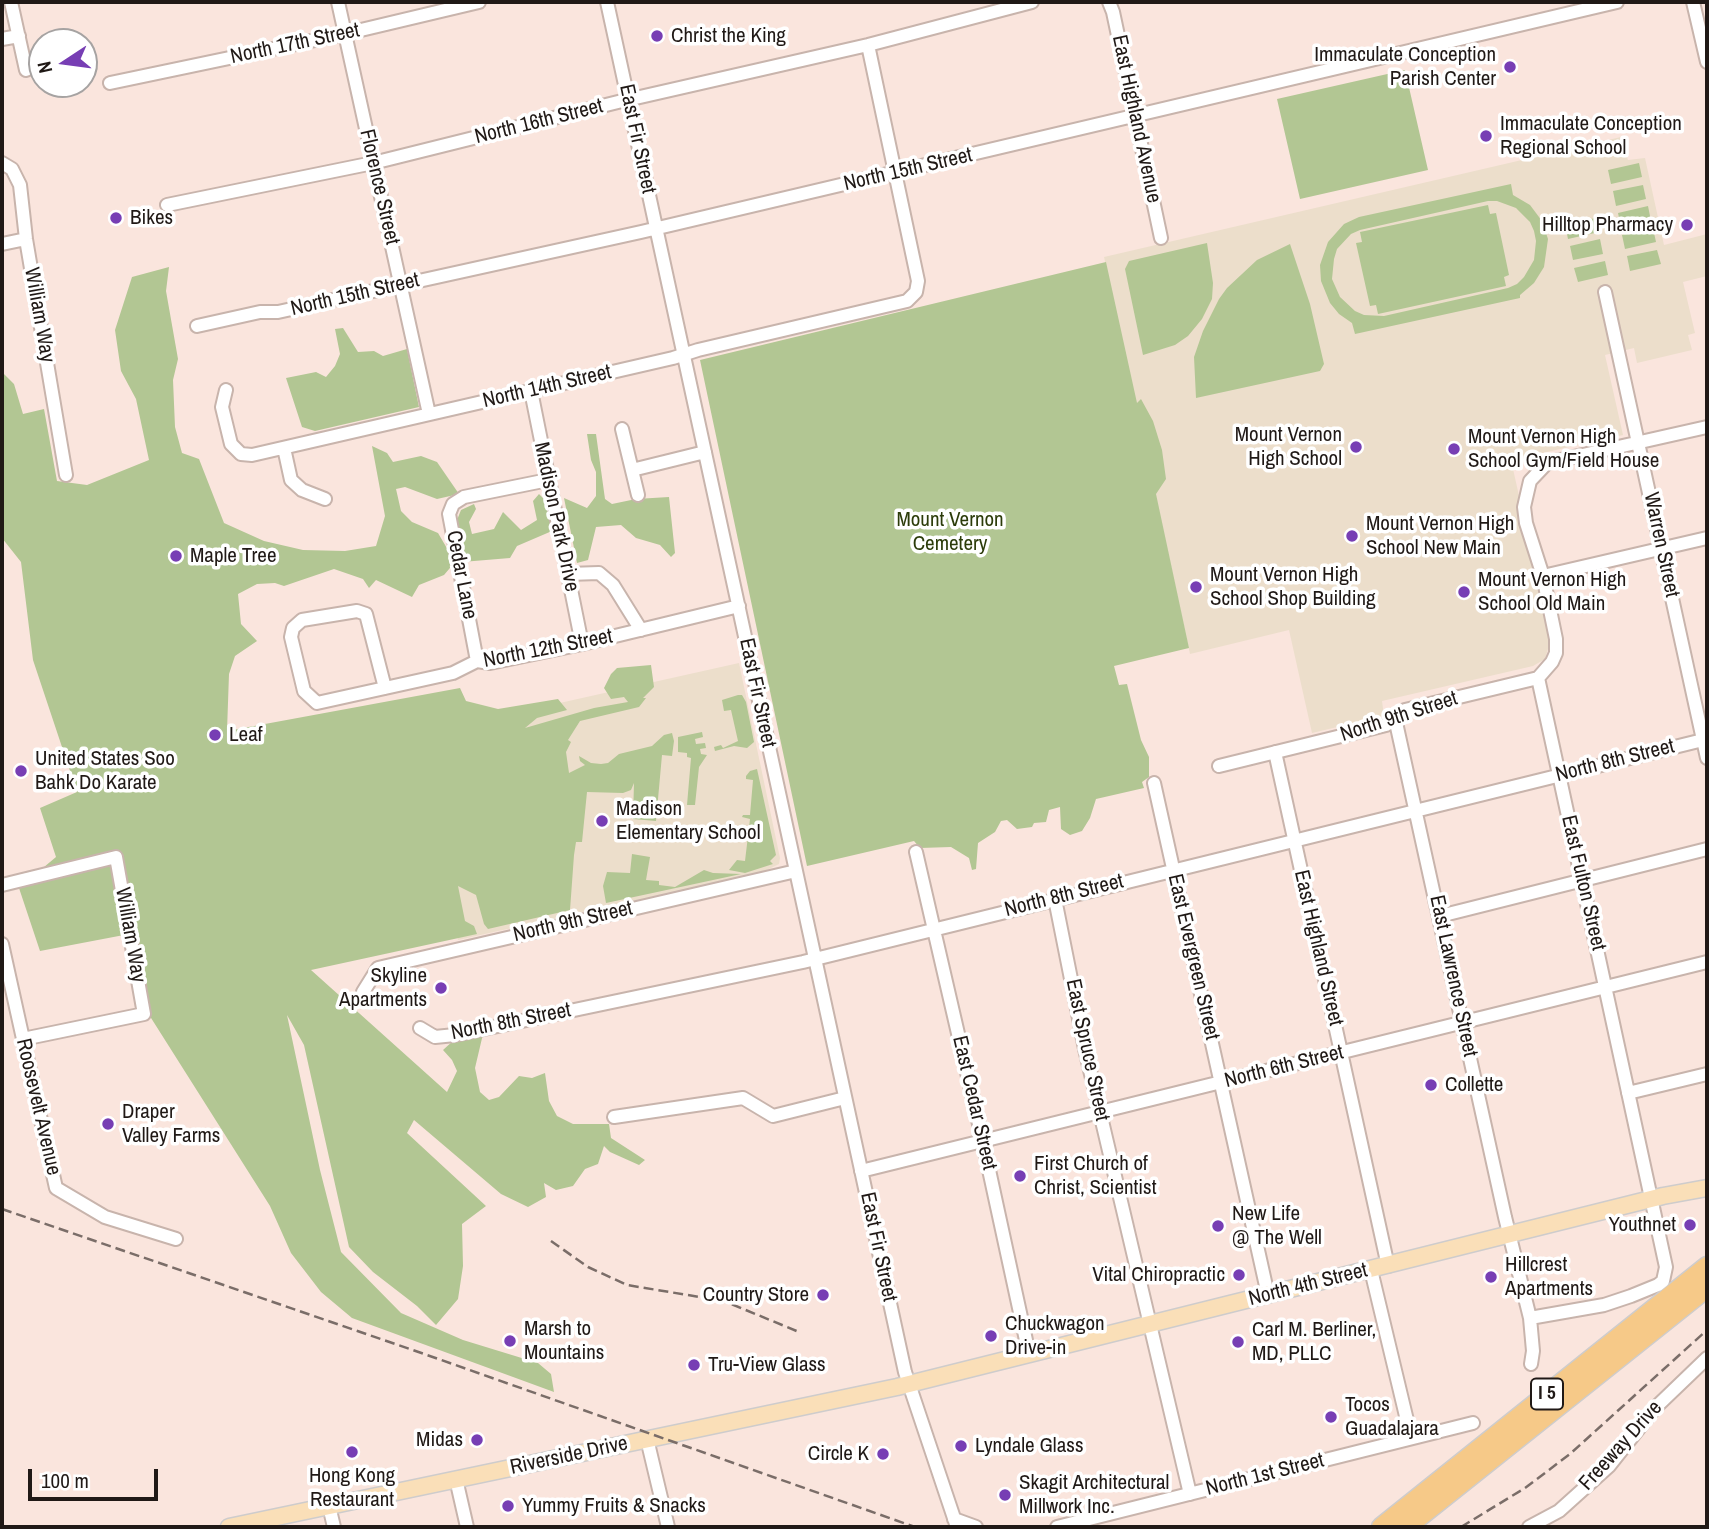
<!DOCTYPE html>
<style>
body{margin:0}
#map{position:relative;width:1709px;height:1529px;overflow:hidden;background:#fae5dd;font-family:"Archivo Narrow",sans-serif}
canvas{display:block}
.frame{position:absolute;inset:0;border:4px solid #201916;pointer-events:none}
.north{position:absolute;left:28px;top:28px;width:70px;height:70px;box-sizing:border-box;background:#fff;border:2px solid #a6a3a2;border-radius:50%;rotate:257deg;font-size:19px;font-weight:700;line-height:28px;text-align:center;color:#201916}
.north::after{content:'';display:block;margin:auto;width:24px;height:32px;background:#773eb4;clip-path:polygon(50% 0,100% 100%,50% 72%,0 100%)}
.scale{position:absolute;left:28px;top:1469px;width:130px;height:32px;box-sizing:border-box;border:4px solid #201916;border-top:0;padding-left:9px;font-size:21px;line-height:24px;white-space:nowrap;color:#201916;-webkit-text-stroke:5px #fff;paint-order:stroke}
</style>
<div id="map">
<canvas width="1709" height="1529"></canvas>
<div class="frame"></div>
<div class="north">N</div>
<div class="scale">100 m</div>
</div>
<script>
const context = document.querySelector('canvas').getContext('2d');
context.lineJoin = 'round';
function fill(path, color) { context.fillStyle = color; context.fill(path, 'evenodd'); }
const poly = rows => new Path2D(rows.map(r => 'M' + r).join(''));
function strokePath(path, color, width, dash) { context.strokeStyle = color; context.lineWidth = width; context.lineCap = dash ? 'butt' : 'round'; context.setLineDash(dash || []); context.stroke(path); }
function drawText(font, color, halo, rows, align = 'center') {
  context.font = font + ' "Archivo Narrow",sans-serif'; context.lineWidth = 7; context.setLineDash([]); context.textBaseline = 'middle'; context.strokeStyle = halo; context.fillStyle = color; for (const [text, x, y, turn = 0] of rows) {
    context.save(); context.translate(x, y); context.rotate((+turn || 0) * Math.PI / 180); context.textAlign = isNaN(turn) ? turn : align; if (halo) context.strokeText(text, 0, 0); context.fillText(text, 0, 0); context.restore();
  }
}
const education = poly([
 [1621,137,1628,160,1645,158,1664,245,1707,234,1707,276,1683,282,1695,333,1688,335,1692,350,1637,363,1634,348,1605,355,1623,435,1511,460,1551,639,1545,659,1533,666,1382,701,1384,716,1312,733,1289,630,1190,654,1104,257],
 [739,663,780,858,779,864,763,872,458,940,424,785,470,723]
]);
const green = poly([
 [1405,70,1428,170,1300,199,1277,99],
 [1639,163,1642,177,1611,184,1608,170],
 [1511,184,1513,195,1530,205,1542,221,1548,239,1544,267,1534,283,1520,295,1520,298,1355,334,1352,323,1339,314,1330,303,1321,281,1320,265,1328,242,1344,224,1359,217],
 [1488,201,1497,201,1516,208,1530,222,1534,231,1536,241,1534,260,1524,277,1517,284,1508,288,1384,316,1364,315,1355,311,1340,297,1332,279,1334,259,1337,249,1351,234,1360,230],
 [1643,185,1646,199,1616,206,1613,191],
 [1488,205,1490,214,1496,213,1509,275,1504,277,1506,286,1378,314,1376,305,1370,306,1356,243,1362,242,1360,232],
 [1648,206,1651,221,1621,227,1618,213],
 [1596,218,1599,232,1568,239,1565,224],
 [1653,228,1656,242,1625,249,1622,235],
 [1600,239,1603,254,1573,260,1570,246],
 [1207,243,1213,283,1212,299,1202,319,1188,336,1175,345,1143,355,1125,269,1129,261],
 [1290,244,1310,304,1324,364,1320,371,1196,398,1194,357,1203,331,1219,299,1227,288,1257,260],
 [1657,250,1661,264,1630,271,1627,256],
 [1605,261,1608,275,1578,282,1574,268],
 [1106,262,1137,403,1141,399,1153,421,1162,450,1166,479,1156,494,1189,648,1114,666,1119,685,1127,684,1141,740,1149,757,1149,777,1142,782,1144,788,1096,799,1090,818,1082,831,1070,835,1061,829,1060,807,1049,810,1046,822,1034,823,1032,827,1017,829,1007,820,1001,821,995,832,978,843,976,869,972,870,969,858,951,847,920,848,914,841,807,866,700,360],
 [169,267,166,291,178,359,173,380,175,427,182,453,199,459,224,523,264,541,303,550,345,551,376,546,385,516,372,446,387,453,393,462,421,456,437,462,459,494,437,499,405,487,396,489,401,511,412,522,438,533,455,562,444,575,419,585,412,597,376,580,369,588,363,579,334,569,284,586,275,583,257,584,238,594,241,624,257,641,235,656,229,674,227,731,460,688,466,701,498,709,558,699,567,710,537,718,525,728,594,708,628,702,624,697,611,699,604,688,611,674,617,668,651,665,654,687,643,698,646,698,639,707,580,721,568,740,571,742,566,752,569,773,585,765,580,761,579,756,591,763,601,764,608,763,619,754,652,746,664,735,672,733,674,741,672,756,662,755,656,821,633,819,634,783,631,790,623,793,587,792,582,842,576,842,574,855,570,910,488,929,484,924,476,895,458,886,465,921,474,926,477,934,311,970,447,1092,457,1071,452,1060,443,1050,454,1040,483,1034,475,1068,480,1092,489,1100,499,1097,519,1076,532,1078,545,1073,549,1101,557,1116,573,1124,609,1124,611,1138,645,1160,639,1165,610,1152,604,1146,598,1164,585,1169,573,1186,556,1190,544,1183,546,1197,528,1207,501,1194,414,1120,407,1133,486,1206,462,1224,463,1266,458,1299,436,1325,417,1306,373,1272,349,1247,304,1045,287,1015,320,1170,341,1252,401,1313,463,1340,538,1363,551,1374,554,1392,352,1318,321,1292,291,1253,270,1206,146,1010,124,935,40,951,19,888,56,857,40,808,77,792,33,660,21,562,2,538,2,372,14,384,23,414,44,409,57,481,87,485,149,460,136,399,121,371,115,330,132,277],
 [343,328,358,352,374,351,383,356,407,349,419,407,315,431,302,427,286,378,316,372,326,377,335,366,340,354,335,329],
 [587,434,596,434,605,499,612,504,636,499,669,497,675,553,671,557,660,545,636,538,621,525,596,527,588,560,577,563,564,498,587,508,596,496,596,472,591,460],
 [539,494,546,501,552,531,517,546,510,558,462,562,457,520,461,510,474,504,476,509,469,522,472,534,494,529,503,512,521,530,537,520,533,501],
 [738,695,742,695,746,702,754,742,747,748,734,746,715,751,714,747,721,745,723,748,738,741,731,710,724,711,722,700],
 [702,732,703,737,695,739,696,744,705,743,706,748,700,749,701,754,707,755,699,767,695,805,687,805,691,758,687,757,687,753,678,752,678,737],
 [757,769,776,855,770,861,773,864,745,873,729,870,737,860,745,861,750,819,742,817,743,815,750,815,753,780,746,779,746,776,750,771],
 [632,854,650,857,646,880,659,881,659,885,675,887,704,870,713,873,741,874,606,903,603,886,607,872,630,873]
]);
const minor = poly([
 [11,2,26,70],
 [338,2,429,414],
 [607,2,905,1372,957,1527],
 [1109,2,1113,12,1161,238],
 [1693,2,1707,62],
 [2,39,19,36],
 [110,83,344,34,479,2],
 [2,163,12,169,20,185,26,239,66,475],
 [167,205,373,163,618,102,868,45,1032,2],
 [2,244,26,239],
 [1605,292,1707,758],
 [197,326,260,312,278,312,641,232,1617,2],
 [226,390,222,407,231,444,241,454,252,455,673,358,698,350,907,301,916,292,918,281,868,45],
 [531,391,582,644],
 [622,429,638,495],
 [284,448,291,480,302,490,325,499],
 [632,470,705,452],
 [568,574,599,573,613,585,641,630],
 [1543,576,1707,538],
 [477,661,449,514,453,504,464,497,548,480],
 [385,688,366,614,357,611,302,620,293,628,291,637,304,691,317,703,453,673,477,661,490,663,582,644,739,606],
 [1395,718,1505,1217,1530,1318,1533,1351,1531,1364],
 [1275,752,1388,1266],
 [1219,766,1386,725,1405,710,1538,678,1552,662,1556,653,1556,639,1543,576,1526,523,1524,507,1530,481,1547,463,1707,427],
 [1154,783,1268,1295],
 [916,852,981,1133,1029,1354],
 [2,885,116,857,144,1014,23,1039],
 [1055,899,1085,1049,1190,1494],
 [1440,916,1707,849],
 [2,944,56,1188,105,1217,176,1239],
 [363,992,378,968,796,871],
 [420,1028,435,1037,455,1035,803,962,1707,739],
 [1628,1093,1707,1074],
 [614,1117,743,1098,773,1116,845,1098],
 [861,1171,1707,962],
 [1371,1270,1411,1437],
 [1530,1318,1604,1305,1631,1296,1658,1285,1663,1281,1666,1267,1538,678],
 [647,1439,668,1527],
 [456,1479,467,1527],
 [329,1506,334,1527],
 [954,1519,976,1527],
 [1057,1527,1473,1423],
 [1529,1527,1559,1511,1609,1466,1655,1408,1707,1358]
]);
const major = poly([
 [229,1527,897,1387,1663,1196,1707,1188]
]);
const highway = poly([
 [1381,1527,1707,1266],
 [1407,1527,1707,1288]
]);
const rail = poly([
 [2,1209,410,1349,915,1527],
 [551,1241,588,1267,627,1285,724,1301,799,1332],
 [1461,1527,1525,1488,1570,1454,1707,1330]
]);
const markers = [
 [657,36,7,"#773eb4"],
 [1510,67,7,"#773eb4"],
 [1486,136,7,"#773eb4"],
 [116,218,7,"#773eb4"],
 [1687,225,7,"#773eb4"],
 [1356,447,7,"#773eb4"],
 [1454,449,7,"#773eb4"],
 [1352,536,7,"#773eb4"],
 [176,556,7,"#773eb4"],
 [1196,587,7,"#773eb4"],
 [1464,592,7,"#773eb4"],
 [215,735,7,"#773eb4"],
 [21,771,7,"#773eb4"],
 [602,821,7,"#773eb4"],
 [441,988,7,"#773eb4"],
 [1431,1085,7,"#773eb4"],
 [108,1124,7,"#773eb4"],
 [1020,1176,7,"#773eb4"],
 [1690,1225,7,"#773eb4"],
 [1218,1226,7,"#773eb4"],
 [1239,1275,7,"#773eb4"],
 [1491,1277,7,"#773eb4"],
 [823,1295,7,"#773eb4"],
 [991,1336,7,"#773eb4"],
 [510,1341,7,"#773eb4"],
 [1238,1342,7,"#773eb4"],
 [694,1365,7,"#773eb4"],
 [1331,1417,7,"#773eb4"],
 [477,1440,7,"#773eb4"],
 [961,1446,7,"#773eb4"],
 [352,1452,7,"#773eb4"],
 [883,1454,7,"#773eb4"],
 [1005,1495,7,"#773eb4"],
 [508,1506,7,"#773eb4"]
];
const shields = [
 [1547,1394,32]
];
const shieldNames = [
 ["I 5",1547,1394]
];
const poiNames = [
 ["Christ the King",671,36],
 ["Immaculate Conception",1496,55,"right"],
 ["Parish Center",1496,79,"right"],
 ["Immaculate Conception",1500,124],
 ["Regional School",1500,148],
 ["Bikes",130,218],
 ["Hilltop Pharmacy",1673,225,"right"],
 ["Mount Vernon",1342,435,"right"],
 ["High School",1342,459,"right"],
 ["Mount Vernon High",1468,437],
 ["School Gym/Field House",1468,461],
 ["Mount Vernon High",1366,524],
 ["School New Main",1366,548],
 ["Maple Tree",190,556],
 ["Mount Vernon High",1210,575],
 ["School Shop Building",1210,599],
 ["Mount Vernon High",1478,580],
 ["School Old Main",1478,604],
 ["Leaf",229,735],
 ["United States Soo",35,759],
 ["Bahk Do Karate",35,783],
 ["Madison",616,809],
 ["Elementary School",616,833],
 ["Skyline",427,976,"right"],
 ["Apartments",427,1000,"right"],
 ["Collette",1445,1085],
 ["Draper",122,1112],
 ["Valley Farms",122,1136],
 ["First Church of",1034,1164],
 ["Christ, Scientist",1034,1188],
 ["New Life",1232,1214],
 ["@ The Well",1232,1238],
 ["Youthnet",1676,1225,"right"],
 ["Hillcrest",1505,1265],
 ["Apartments",1505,1289],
 ["Vital Chiropractic",1225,1275,"right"],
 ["Country Store",809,1295,"right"],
 ["Chuckwagon",1005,1324],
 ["Drive-in",1005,1348],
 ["Marsh to",524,1329],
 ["Mountains",524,1353],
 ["Carl M. Berliner,",1252,1330],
 ["MD, PLLC",1252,1354],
 ["Tru-View Glass",708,1365],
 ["Tocos",1345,1405],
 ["Guadalajara",1345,1429],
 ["Midas",463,1440,"right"],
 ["Lyndale Glass",975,1446],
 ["Circle K",869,1454,"right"],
 ["Hong Kong",352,1476,"center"],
 ["Restaurant",352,1500,"center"],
 ["Skagit Architectural",1019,1483],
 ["Millwork Inc.",1019,1507],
 ["Yummy Fruits & Snacks",522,1506]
];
const streetNames = [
 ["North 17th Street",295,44,-12],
 ["East Highland Avenue",1136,119,78],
 ["North 16th Street",539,122,-14],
 ["East Fir Street",637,139,78],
 ["North 15th Street",908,170,-13],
 ["Florence Street",379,187,77],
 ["North 15th Street",355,295,-13],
 ["William Way",39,315,80],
 ["North 14th Street",547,387,-13],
 ["Madison Park Drive",556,517,78],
 ["Warren Street",1661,545,78],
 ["Cedar Lane",461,575,79],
 ["North 12th Street",548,649,-11],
 ["East Fir Street",757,693,78],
 ["North 9th Street",1399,717,-18],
 ["North 8th Street",1615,761,-14],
 ["East Fulton Street",1583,883,77],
 ["North 8th Street",1064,896,-14],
 ["North 9th Street",573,922,-13],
 ["William Way",130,935,80],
 ["East Highland Street",1318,948,77],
 ["East Evergreen Street",1193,957,77],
 ["East Lawrence Street",1453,976,78],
 ["North 8th Street",511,1022,-11],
 ["East Spruce Street",1087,1050,78],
 ["North 6th Street",1284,1067,-14],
 ["East Cedar Street",974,1103,77],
 ["Roosevelt Avenue",38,1107,77],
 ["East Fir Street",878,1247,78],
 ["North 4th Street",1308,1285,-14],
 ["Freeway Drive",1621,1446,-48],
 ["Riverside Drive",569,1456,-12],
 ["North 1st Street",1265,1475,-14]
];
const parkNames = [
 ["Mount Vernon",950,520],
 ["Cemetery",950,544]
];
fill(education, '#ecdecb');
fill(green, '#b2c693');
strokePath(minor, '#c8b4ac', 16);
strokePath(major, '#cecccc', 19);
strokePath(highway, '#cecccc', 21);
strokePath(minor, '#fff', 12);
strokePath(major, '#fadfb8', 16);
strokePath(highway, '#f6c988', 18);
strokePath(rail, '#7a6d68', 2.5, [10, 5]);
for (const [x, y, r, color] of markers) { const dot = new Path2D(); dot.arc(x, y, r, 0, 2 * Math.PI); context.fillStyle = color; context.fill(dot); strokePath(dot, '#fff', 2.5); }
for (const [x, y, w] of shields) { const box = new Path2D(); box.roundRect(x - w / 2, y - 15.5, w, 31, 5); context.fillStyle = '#fff'; context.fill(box); strokePath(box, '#201916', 2); }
drawText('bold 19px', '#201916', null, shieldNames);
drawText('21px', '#201916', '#fff', poiNames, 'left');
drawText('21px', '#201916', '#fff', streetNames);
drawText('21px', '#2c3c0a', '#fff', parkNames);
</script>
